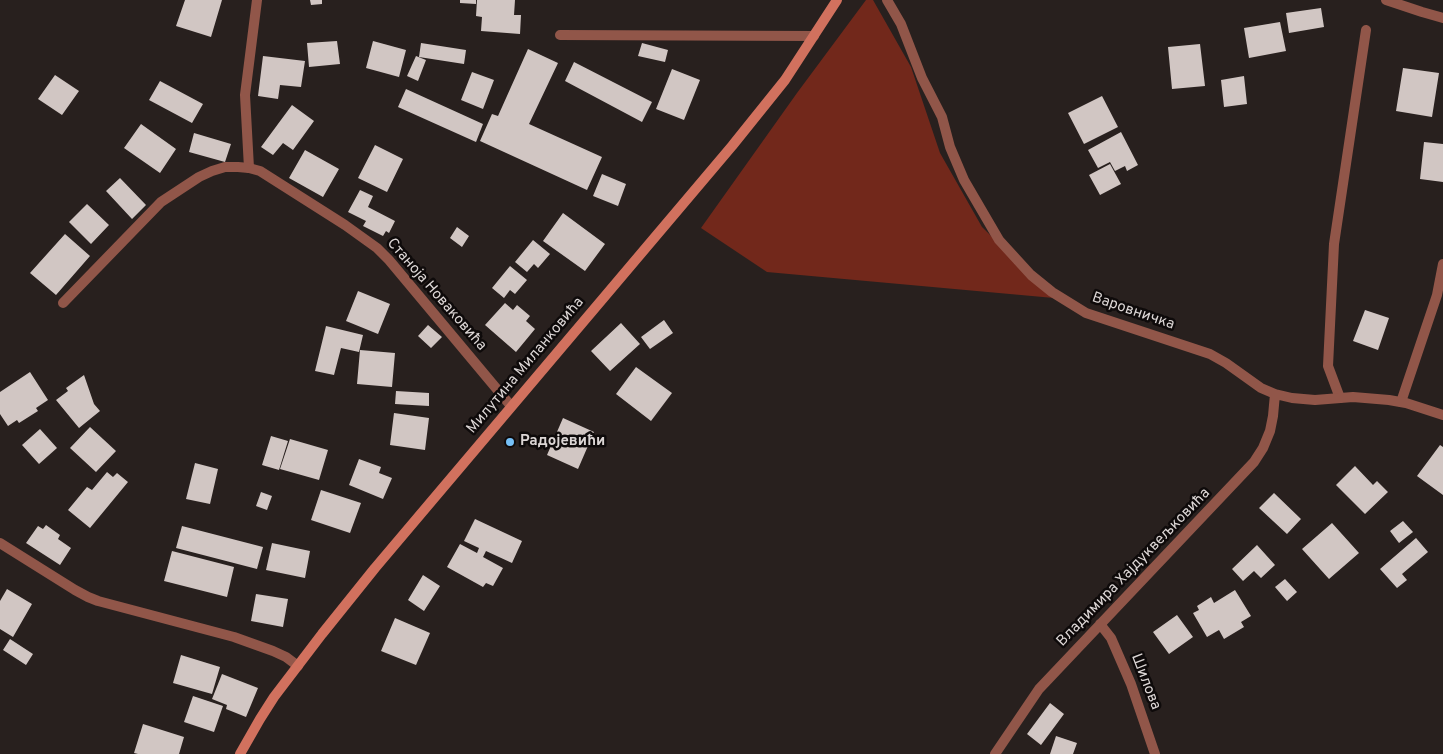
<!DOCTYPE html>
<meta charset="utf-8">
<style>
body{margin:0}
canvas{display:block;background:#28201e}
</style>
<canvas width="1443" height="754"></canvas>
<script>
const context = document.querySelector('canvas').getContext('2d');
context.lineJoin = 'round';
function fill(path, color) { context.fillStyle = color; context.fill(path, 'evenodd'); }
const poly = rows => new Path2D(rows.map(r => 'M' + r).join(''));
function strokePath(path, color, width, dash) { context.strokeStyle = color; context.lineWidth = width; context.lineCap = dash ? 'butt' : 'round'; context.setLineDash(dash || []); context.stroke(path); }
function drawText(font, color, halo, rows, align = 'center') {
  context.font = font + ' Overpass,sans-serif'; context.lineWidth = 5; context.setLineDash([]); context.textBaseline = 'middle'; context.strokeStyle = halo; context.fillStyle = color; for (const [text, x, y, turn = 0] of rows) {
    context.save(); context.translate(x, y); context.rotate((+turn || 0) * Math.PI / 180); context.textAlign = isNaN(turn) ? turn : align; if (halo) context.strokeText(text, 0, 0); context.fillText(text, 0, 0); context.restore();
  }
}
const green = poly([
 [866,0,873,0,911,67,940,153,982,227,1054,298,767,272,701,228,797,93]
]);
const building = poly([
 [185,0,222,0,211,37,176,26],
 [310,0,322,0,322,4,311,5],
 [460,0,476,0,476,4,460,3],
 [477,0,515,0,514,15,521,15,520,34,481,31,482,17,476,16],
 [1321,8,1324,27,1289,33,1286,13],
 [1280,22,1286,51,1249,58,1244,28],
 [337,41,340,64,309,67,307,43],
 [373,41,406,50,399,77,366,68],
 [421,43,466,50,464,64,419,57],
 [642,43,668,50,665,62,638,56],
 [1200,44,1205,86,1172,89,1168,47],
 [528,49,558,63,529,124,602,157,587,190,480,141,492,114,498,116],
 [263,56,305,61,301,87,280,85,278,99,258,96],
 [416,56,426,60,418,81,407,76],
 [574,62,652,102,642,122,565,81],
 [1403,68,1439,73,1432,117,1396,111],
 [672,69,700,80,684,120,656,109],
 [472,72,494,80,483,109,461,100],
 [55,75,79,91,62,115,38,99],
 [1244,76,1247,104,1224,107,1221,80],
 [160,81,203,104,192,123,149,100],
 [406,89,483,124,476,142,398,107],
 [1102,96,1118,127,1084,144,1068,113],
 [292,105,314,121,293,150,283,143,273,155,261,147],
 [141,124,176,149,160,173,124,148],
 [1121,132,1138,165,1127,171,1125,166,1115,171,1110,162,1098,168,1088,150],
 [194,133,231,144,225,162,189,152],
 [1424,142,1443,144,1443,182,1420,179],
 [375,145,403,159,387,192,358,178],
 [305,150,339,169,323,197,289,178],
 [1110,164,1121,184,1100,195,1089,175],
 [602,174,626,184,618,206,593,196],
 [120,178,146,205,132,219,106,191],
 [360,190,373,196,368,207,395,221,389,233,386,231,383,236,363,226,366,221,348,212],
 [87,204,109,225,91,244,69,222],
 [563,213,605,244,585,271,543,241],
 [457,227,469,236,462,247,450,238],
 [65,234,90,256,56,295,30,273],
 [533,240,550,254,538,268,534,264,527,272,515,262],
 [510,266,527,280,515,294,510,290,504,298,492,288],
 [358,291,390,304,378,334,346,321],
 [505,303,513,310,517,305,530,316,526,321,535,329,516,352,485,325],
 [1365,310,1389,318,1378,350,1353,341],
 [664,320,673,333,650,349,641,337],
 [621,323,640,344,610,371,591,351],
 [428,325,442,337,431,348,418,336],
 [326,326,363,335,359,352,341,348,334,375,315,371],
 [360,350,395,353,392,387,357,384],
 [636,367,672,393,651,421,616,394],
 [30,372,48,400,36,408,38,411,19,423,17,420,8,426,0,414,0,392],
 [84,375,94,404,100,411,79,428,56,400,68,391,66,388],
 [396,391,429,393,429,406,395,404],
 [394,413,429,418,425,450,390,445],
 [563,418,594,432,578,469,547,455],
 [90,427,116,451,96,472,70,448],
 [40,429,57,448,39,464,22,445],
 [271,436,288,441,279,470,262,465],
 [290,439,328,450,319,480,280,469],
 [1440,445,1443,447,1443,495,1417,476],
 [359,459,381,467,379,473,392,478,383,499,349,485],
 [195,463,218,469,210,504,186,499],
 [1355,466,1373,485,1377,481,1388,492,1365,514,1336,485],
 [107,472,113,477,117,473,128,482,90,528,68,510,87,487,92,490],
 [321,490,361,503,350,533,311,520],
 [261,492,272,496,267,510,256,506],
 [1274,493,1301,519,1287,534,1259,508],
 [475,519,522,541,512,563,486,551,483,557,503,568,493,586,486,583,483,587,447,567,460,544,477,553,479,548,464,541],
 [1403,521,1413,532,1399,543,1390,531],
 [1332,523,1359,553,1329,579,1302,549],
 [46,525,60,535,58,539,71,548,60,565,26,543,38,526,43,529],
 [182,526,263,547,257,569,176,548],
 [1416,538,1428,552,1402,574,1407,580,1397,588,1380,569],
 [272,543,310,551,305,578,266,570],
 [1257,545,1275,565,1261,578,1254,571,1243,581,1232,569],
 [172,551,234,567,227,597,164,581],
 [423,575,440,586,424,611,408,600],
 [1285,579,1297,592,1287,601,1275,587],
 [7,589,32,604,13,637,0,629,0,601],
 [1235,590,1251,616,1241,622,1244,627,1224,639,1219,630,1207,637,1193,613,1199,610,1197,606,1211,597,1214,603],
 [256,594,288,599,283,627,251,621],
 [1177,615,1193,637,1169,654,1153,632],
 [395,618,430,633,416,665,381,651],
 [10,639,33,654,26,665,3,650],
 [181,655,220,667,212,694,173,683],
 [222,674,258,688,246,717,226,709,227,705,212,699],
 [193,696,223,706,214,732,184,722],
 [1050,703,1064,714,1041,745,1027,734],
 [143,724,184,737,179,754,138,754,134,753],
 [1056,736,1077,743,1073,754,1050,754]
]);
const service = poly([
 [560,35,814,36],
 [249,168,245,95,257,0],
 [1340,398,1328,366,1334,244,1366,30],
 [1401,402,1437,295,1443,264]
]);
const minor = poly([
 [887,0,901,24,922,78,942,117,950,147,964,180,999,240,1031,275,1052,292,1086,313,1210,354,1226,363,1261,388,1275,394,1292,398,1315,400,1353,397,1389,400,1406,403,1443,415],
 [1386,0,1422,12,1443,18],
 [63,303,161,202,199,177,212,171,225,167,238,167,249,168,260,171,345,225,377,248,389,260,511,406],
 [0,543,75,590,88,597,98,601,234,637,273,651,286,657,298,666],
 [1100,624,1111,638,1131,684,1155,754],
 [995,754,1039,689,1254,462,1263,448,1270,431,1273,416,1275,394]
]);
const secondary = poly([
 [240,754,260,719,274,697,322,634,375,568,732,146,785,80,837,0]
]);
const markers = [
 [510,442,5,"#76c0f7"]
];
const streetNames = [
 ["Станоја Новаковића",436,295,49],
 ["Варовничка",1133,312,19],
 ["Милутина Миланковића",526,366,-50],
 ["Владимира Хајдуквељковића",1134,568,-46],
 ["Шилова",1145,682,69]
];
const poiNames = [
 ["Радојевићи",520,442]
];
fill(green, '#72281b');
fill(building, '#d1c6c3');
strokePath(service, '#915649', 10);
strokePath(minor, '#915649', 10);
strokePath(secondary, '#d1715e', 10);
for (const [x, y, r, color] of markers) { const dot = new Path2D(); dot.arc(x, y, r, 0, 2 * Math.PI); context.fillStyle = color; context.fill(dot); strokePath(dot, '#0e0a0a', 2); }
drawText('15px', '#dcd6d5', '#0e0a0a', streetNames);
drawText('bold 15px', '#dcd6d5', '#0e0a0a', poiNames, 'left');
</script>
